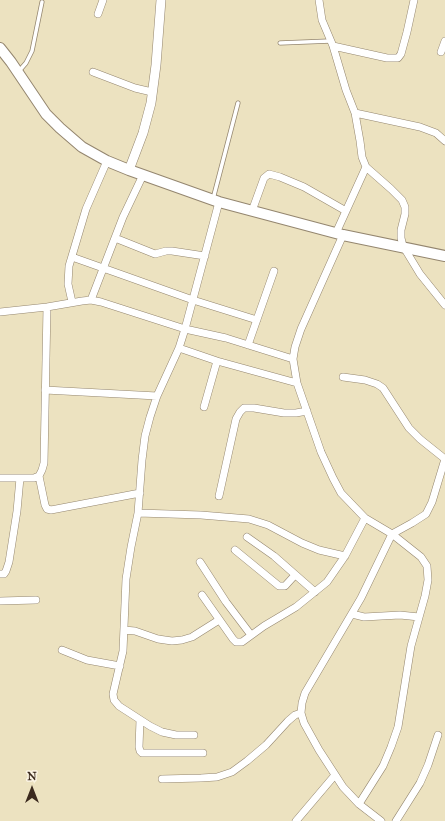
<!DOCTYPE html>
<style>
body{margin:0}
#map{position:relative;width:445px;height:821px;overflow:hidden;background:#ece2c0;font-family:"IM FELL Great Primer",serif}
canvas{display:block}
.north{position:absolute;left:12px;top:769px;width:40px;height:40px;-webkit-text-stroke:3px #fcf5e5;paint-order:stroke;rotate:0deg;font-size:11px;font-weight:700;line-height:16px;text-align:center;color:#3b2a1e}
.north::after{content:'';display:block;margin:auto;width:14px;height:18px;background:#3b2a1e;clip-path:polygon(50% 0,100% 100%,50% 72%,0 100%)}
</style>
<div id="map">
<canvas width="445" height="821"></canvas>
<div class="north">N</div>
</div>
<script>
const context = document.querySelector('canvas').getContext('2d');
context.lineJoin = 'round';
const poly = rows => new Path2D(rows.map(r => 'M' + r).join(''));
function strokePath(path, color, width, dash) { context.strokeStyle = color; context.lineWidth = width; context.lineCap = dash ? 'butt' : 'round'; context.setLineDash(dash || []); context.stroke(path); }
const service = poly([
 [280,43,330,41],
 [19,71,26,63,32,51,42,2],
 [213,199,238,103]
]);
const minor = poly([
 [319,0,322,20,333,46,346,90,355,113,360,141,362,157,366,167,391,189,402,200,405,207,405,214,401,230,401,238,403,246,420,274,445,305],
 [98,14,103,0],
 [333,46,387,58,398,58,401,54,407,32,414,0],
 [441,52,445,41],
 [93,72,135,88,152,92],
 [355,113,420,127,436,133,445,141],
 [252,211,264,178,269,174,280,177,304,187,346,211],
 [336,233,366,167],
 [343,235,301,329,295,347,293,359,297,383,321,452,333,478,341,493,365,518,392,534,361,598,305,693,302,703,301,713,304,723,319,750,343,787,359,804,381,821],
 [115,238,155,254,166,251,172,251,205,256],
 [72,257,193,300,257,320],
 [91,300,123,217,143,175],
 [72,302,68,284,69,266,86,209,107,161],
 [0,312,47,307,82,301,91,300,101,302,185,329,226,338,293,359],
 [248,345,274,271],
 [179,348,217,361,297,383],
 [343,377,365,380,377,384,383,388,409,428,420,439,445,459],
 [45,390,157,396],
 [204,407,217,361],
 [39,476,45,505,47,509,51,510,140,493],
 [0,478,34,478,39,476,42,470,44,463,47,307],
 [219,496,236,419,240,412,244,408,254,408,284,413,296,413,307,411],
 [138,513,201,515,249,519,268,525,302,543,319,550,345,556],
 [247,537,274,556,315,592],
 [235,550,279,586,285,586,295,575],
 [200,562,226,602,251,635],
 [0,574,4,574,6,571,9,562,17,511,20,478],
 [202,595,233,639,236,642,242,642,264,626,296,607,327,582,345,556,365,518],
 [0,601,36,600],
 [352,614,364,617,400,615,419,617],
 [124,630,135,631,158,639,172,641,182,640,192,637,219,620],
 [62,650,87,660,120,666],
 [140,720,139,747,140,751,142,753,203,753],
 [194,735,176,735,162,732,150,726,119,706,114,700,113,694,123,651,126,579,131,547,138,513,142,460,145,436,150,417,157,396,179,348,185,329,219,202],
 [162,779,201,778,217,777,232,772,247,761,266,745,288,721,295,715,301,713],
 [359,804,383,766,391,747,398,727,411,646,425,596,428,580,427,566,421,557,392,534,412,523,426,514,432,502,445,459],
 [296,821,335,775],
 [396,821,420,783,428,765,438,735]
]);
const tertiary = poly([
 [129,170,143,133,151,103,156,65,161,0]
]);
const secondary = poly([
 [0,48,11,62,46,114,60,128,82,147,107,161,129,170,219,202,343,235,445,256]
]);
strokePath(service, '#94866f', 5);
strokePath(minor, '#94866f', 8);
strokePath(tertiary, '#94866f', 10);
strokePath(secondary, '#94866f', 12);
strokePath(service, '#fff', 3.5);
strokePath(minor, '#fff', 7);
strokePath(tertiary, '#fff', 9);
strokePath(secondary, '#fff', 10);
</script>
